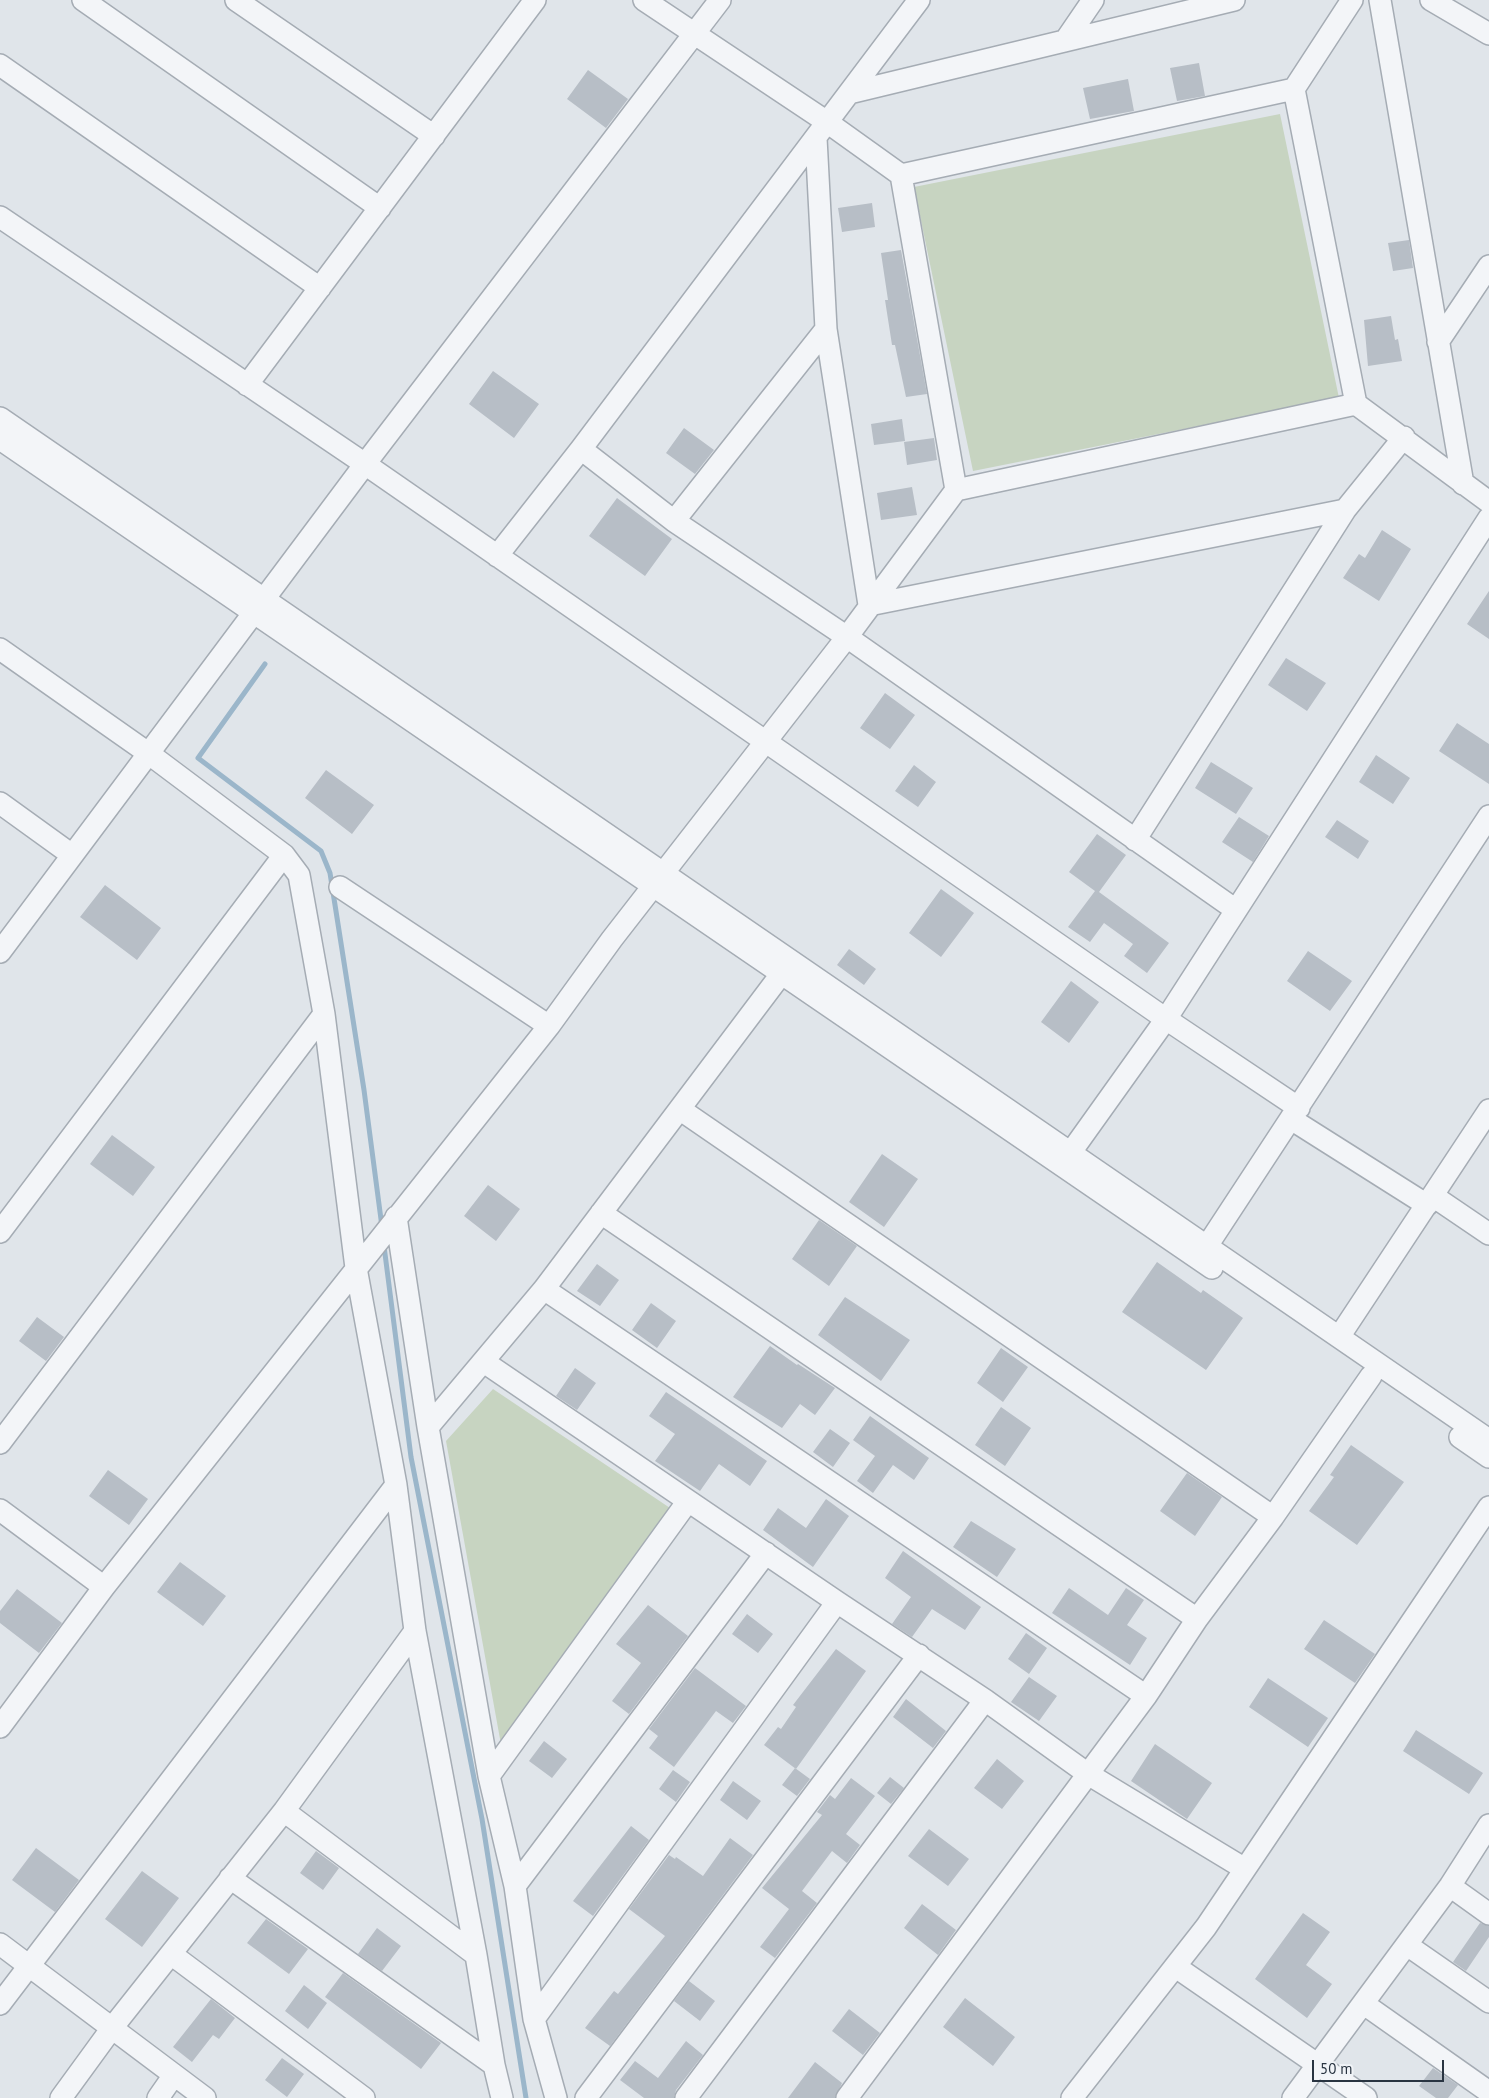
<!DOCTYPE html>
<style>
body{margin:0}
#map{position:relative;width:1489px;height:2098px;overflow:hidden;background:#e0e5ea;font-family:"PT Sans",sans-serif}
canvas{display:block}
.scale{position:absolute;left:1312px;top:2060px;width:132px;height:22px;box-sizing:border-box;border:2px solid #293441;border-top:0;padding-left:6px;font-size:15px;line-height:18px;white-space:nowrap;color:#293441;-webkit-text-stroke:4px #f0f3f7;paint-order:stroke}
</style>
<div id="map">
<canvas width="1489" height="2098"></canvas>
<div class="scale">50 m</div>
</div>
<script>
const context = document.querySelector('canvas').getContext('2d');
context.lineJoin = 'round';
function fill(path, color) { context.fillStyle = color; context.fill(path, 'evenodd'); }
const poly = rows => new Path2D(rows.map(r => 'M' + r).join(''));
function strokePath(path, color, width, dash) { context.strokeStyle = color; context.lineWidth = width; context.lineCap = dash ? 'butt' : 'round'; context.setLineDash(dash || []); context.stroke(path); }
const green = poly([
 [1280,114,1339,398,973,471,914,187],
 [493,1389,673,1510,502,1750,446,1441]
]);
const stream = poly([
 [265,664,198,758,321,851,330,873,364,1090,382,1227],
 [384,1246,411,1457,482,1819,526,2098]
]);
const building = poly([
 [1199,63,1205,96,1177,101,1170,68],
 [588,70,628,99,606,128,567,99],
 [1128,79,1134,111,1090,119,1083,88],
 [872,203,875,227,842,232,838,208],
 [1409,240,1413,268,1393,271,1388,243],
 [901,250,927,394,906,397,895,345,892,345,885,300,888,300,881,253],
 [1391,316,1395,340,1398,339,1402,361,1368,366,1364,320],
 [493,371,539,404,514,438,469,404],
 [902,419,905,441,874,445,871,424],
 [684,428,714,450,695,474,666,453],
 [934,438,937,460,907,465,904,442],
 [912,487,917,515,881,520,877,493],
 [617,498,672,539,645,576,589,536],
 [1382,530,1411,549,1379,601,1343,578,1359,554,1365,558],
 [1489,591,1489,639,1467,624],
 [1286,658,1326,683,1307,711,1268,685],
 [885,693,915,715,890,749,860,728],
 [1457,723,1489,744,1489,784,1439,751],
 [1376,755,1410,778,1393,804,1359,782],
 [1211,762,1253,788,1236,814,1195,788],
 [914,765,936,782,918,807,895,791],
 [326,770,374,805,352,834,305,798],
 [1239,817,1269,836,1253,862,1222,842],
 [1337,820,1369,841,1358,859,1325,837],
 [1097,834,1126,855,1099,892,1169,943,1147,973,1124,956,1133,944,1104,923,1090,942,1068,927,1095,891,1069,872],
 [105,885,161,928,137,960,80,917],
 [941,889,974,913,941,957,909,933],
 [849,949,876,969,864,985,837,965],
 [1308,951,1352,981,1330,1011,1287,981],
 [1071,981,1099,1002,1069,1043,1041,1022],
 [112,1135,155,1167,133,1196,90,1164],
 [882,1154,918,1179,884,1227,849,1202],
 [488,1185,520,1209,496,1241,464,1216],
 [819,1220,857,1246,829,1286,792,1259],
 [1157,1262,1201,1293,1203,1290,1243,1318,1206,1370,1122,1312],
 [597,1264,619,1280,600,1306,577,1291],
 [845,1297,910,1340,881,1381,818,1335],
 [651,1303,676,1321,657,1348,632,1330],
 [37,1317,64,1337,46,1361,19,1341],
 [770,1346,797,1365,798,1364,835,1388,815,1415,800,1404,782,1428,733,1397],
 [1001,1348,1028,1367,1003,1402,977,1383],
 [575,1368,596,1383,577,1410,556,1396],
 [666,1392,767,1461,750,1486,719,1464,700,1491,655,1461,675,1434,649,1416],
 [1001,1407,1031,1428,1005,1466,975,1445],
 [870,1416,929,1458,914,1480,893,1465,873,1493,857,1481,875,1456,853,1440],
 [830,1429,850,1443,833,1467,813,1452],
 [1351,1445,1404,1482,1357,1545,1309,1511,1334,1477,1330,1475],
 [108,1470,148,1499,129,1525,89,1496],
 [1187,1473,1222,1497,1195,1536,1160,1511],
 [826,1499,849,1516,813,1567,763,1530,778,1508,806,1528],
 [971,1521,1016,1549,997,1577,953,1547],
 [903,1551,981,1607,965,1630,932,1609,912,1637,892,1624,911,1597,885,1578],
 [180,1562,226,1596,203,1626,157,1592],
 [1069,1588,1108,1615,1126,1588,1144,1600,1127,1625,1147,1638,1130,1665,1052,1613],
 [17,1589,62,1623,39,1653,0,1623,0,1611],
 [648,1605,688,1636,629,1714,612,1701,641,1663,616,1644],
 [747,1614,773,1634,758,1653,732,1634],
 [1324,1620,1375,1654,1355,1683,1304,1649],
 [1026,1633,1047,1648,1029,1674,1008,1659],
 [836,1649,866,1671,796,1769,764,1745,778,1727,781,1729,796,1707,793,1705],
 [695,1668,746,1706,733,1723,716,1711,674,1767,649,1748,658,1736,649,1729],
 [1029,1677,1057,1696,1039,1721,1011,1702],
 [1268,1678,1328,1718,1308,1747,1249,1707],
 [906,1699,946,1731,933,1748,893,1717],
 [1416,1730,1483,1773,1469,1794,1403,1751],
 [544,1741,567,1759,552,1778,529,1761],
 [1155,1744,1212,1783,1187,1819,1131,1781],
 [997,1759,1024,1781,1002,1809,974,1788],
 [795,1768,810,1779,797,1796,782,1785],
 [673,1770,690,1782,676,1802,659,1789],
 [890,1777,904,1788,891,1804,877,1793],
 [851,1778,875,1796,846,1834,860,1845,847,1863,832,1851,802,1891,817,1903,775,1958,760,1947,789,1909,762,1888,822,1815,817,1812,830,1795,835,1799],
 [733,1781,761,1801,747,1820,720,1800],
 [631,1826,649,1840,593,1916,573,1901],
 [929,1829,969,1859,948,1886,908,1856],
 [730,1838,753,1855,610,2046,585,2028,614,1991,618,1994,665,1936,629,1909,669,1855,675,1859,676,1857,703,1876],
 [36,1848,79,1880,55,1912,12,1880],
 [316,1851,339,1868,323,1890,300,1873],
 [142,1871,179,1898,142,1947,105,1919],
 [922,1904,956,1930,938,1955,904,1928],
 [1303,1913,1330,1932,1306,1965,1332,1984,1307,2018,1255,1979],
 [266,1919,308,1949,289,1974,247,1943],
 [1480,1923,1489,1926,1489,1937,1466,1971,1453,1962],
 [377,1928,401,1946,382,1971,358,1954],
 [343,1973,441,2043,421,2069,325,1997],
 [689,1981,715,2001,700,2021,674,2001],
 [304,1985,327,2003,308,2029,285,2011],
 [965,1998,1015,2037,993,2066,943,2027],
 [211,1999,235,2018,219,2039,213,2035,192,2062,173,2047],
 [849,2009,880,2033,863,2055,832,2031],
 [686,2041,703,2055,676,2090,674,2098,644,2098,620,2080,635,2061,658,2078],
 [282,2058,304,2074,287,2097,265,2080],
 [815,2062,842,2083,835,2098,788,2098],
 [1433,2068,1458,2085,1448,2098,1436,2098,1419,2086]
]);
const minor = poly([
 [83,0,380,208],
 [236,0,434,136],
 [644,0,827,122,901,175],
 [1380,0,1463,484],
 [1431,0,1489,34],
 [1065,41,1093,0],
 [0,65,320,288],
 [1294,89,1352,0],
 [849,93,1234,0],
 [816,138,826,329,869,605,1345,510,1404,437],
 [0,217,365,464,1166,1019,1299,1108],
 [1438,342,1489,266],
 [247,385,535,0],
 [1356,404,956,490,901,175,1294,89,1356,404,1489,502],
 [0,418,1489,1440],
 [0,439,1212,1268],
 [581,449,674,521,847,637,1236,910],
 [674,521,826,329],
 [497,556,581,449,919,0],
 [0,649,148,753,284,855,299,875,324,1014,356,1268,396,1485,415,1631,476,1955,494,2065,502,2098],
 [0,803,72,855],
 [1135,840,1345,510],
 [340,887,549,1026],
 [0,952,365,464,720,0],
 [681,1110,1273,1517],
 [1291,1119,1427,1205],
 [1071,1152,1166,1019,1489,518],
 [1433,1196,1489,1234],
 [601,1213,1197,1619],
 [396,1217,428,1427,489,1776,515,1886,534,2019,556,2098],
 [0,1232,284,855],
 [1207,1246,1489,816],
 [544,1289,1146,1696],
 [1339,1337,1489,1110],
 [484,1362,837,1602,985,1700,1088,1774,1245,1869],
 [428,1427,544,1289,782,973],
 [1460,1437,1489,1457],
 [0,1443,324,1014],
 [0,1510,104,1587],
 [0,1727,104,1587,549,1026,612,939,847,637,956,490],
 [489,1776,688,1501],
 [284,1811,476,1955],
 [230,1878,494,2065],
 [515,1886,766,1553],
 [1450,1886,1489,1914],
 [0,1944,205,2098],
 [1407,1945,1489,2002],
 [171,1954,364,2098],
 [1176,1967,1366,2098],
 [0,2004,396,1485],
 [1364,2004,1489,2092],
 [534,2019,837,1602],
 [61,2098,112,2028,284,1811,415,1631],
 [158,2098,174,2075],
 [586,2098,919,1655],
 [686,2098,985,1700],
 [847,2098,1146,1696,1197,1619,1273,1517,1371,1376],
 [1072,2098,1206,1927,1489,1507],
 [1293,2098,1450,1886,1489,1825]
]);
fill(green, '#c7d4c1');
strokePath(stream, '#9bb6ca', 5);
fill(building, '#b7bec6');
strokePath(minor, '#a5acb4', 24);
strokePath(minor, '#f3f5f8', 21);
</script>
